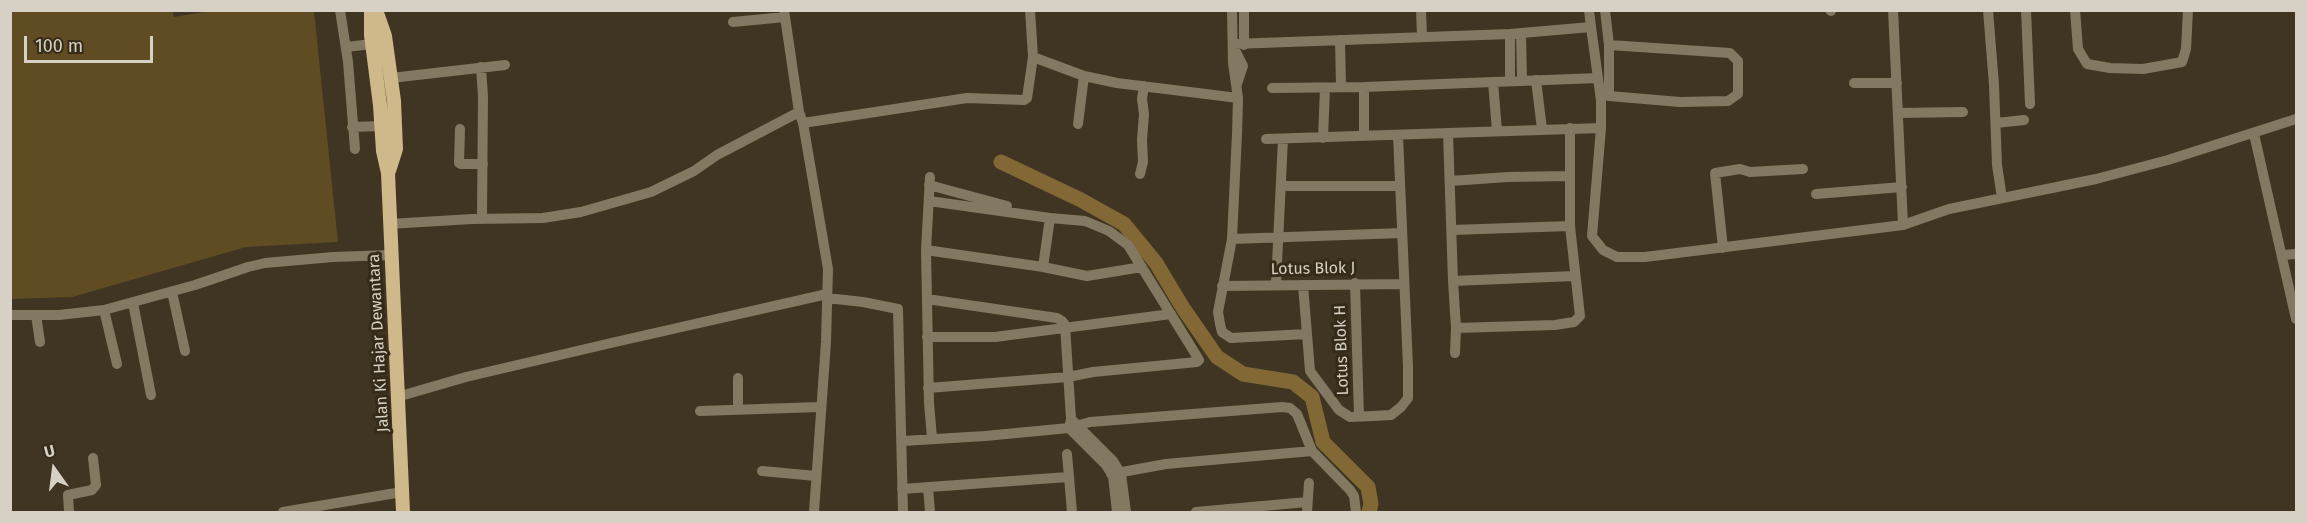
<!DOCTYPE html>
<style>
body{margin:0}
#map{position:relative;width:2307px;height:523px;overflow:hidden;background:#3f3522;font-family:"Fira Sans",sans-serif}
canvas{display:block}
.frame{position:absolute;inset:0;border:12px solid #d7d1c5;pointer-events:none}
.north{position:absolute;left:24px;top:439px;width:60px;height:60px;-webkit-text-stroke:4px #352b18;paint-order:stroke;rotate:346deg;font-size:16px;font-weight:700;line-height:24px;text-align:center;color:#d7d1c5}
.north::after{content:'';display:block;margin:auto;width:21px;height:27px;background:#d7d1c5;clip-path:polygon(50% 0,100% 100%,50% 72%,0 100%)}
.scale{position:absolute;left:24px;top:36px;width:129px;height:27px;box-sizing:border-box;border:3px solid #d7d1c5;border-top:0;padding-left:8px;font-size:18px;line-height:21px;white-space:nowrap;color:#d7d1c5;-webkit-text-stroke:4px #352b18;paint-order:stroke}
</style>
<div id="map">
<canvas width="2307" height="523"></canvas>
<div class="frame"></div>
<div class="north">U</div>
<div class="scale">100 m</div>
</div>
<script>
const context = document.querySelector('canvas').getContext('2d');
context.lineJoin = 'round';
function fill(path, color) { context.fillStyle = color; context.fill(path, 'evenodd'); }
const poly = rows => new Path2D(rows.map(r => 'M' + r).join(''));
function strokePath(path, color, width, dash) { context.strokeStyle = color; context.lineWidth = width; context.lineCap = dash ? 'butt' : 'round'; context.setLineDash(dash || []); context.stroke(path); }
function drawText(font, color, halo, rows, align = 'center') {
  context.font = font + ' "Fira Sans",sans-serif'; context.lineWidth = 6; context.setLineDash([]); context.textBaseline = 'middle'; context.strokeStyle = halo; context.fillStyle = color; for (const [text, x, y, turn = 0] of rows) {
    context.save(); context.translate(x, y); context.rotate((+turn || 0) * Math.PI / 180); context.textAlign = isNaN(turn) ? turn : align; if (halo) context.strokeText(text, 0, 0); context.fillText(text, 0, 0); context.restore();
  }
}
const green = poly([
 [172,10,174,17,210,11,314,11,338,242,246,247,72,297,11,299,11,11]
]);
const river = poly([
 [1001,162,1081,200,1124,224,1156,263,1183,308,1217,357,1243,374,1293,382,1312,397,1323,442,1368,487,1371,504,1369,512]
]);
const minor = poly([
 [340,10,348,62,355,149],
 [1232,10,1233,63,1238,98,1237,134,1232,239,1218,312,1220,324,1222,332,1231,338,1307,334],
 [1421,10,1422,36],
 [1589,10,1591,27],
 [1605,10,1609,45,1609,96,1680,102,1728,101,1738,94,1738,61,1730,53,1609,45],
 [1830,10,1831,11],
 [1893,10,1903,225],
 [1988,10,1994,85,1997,165,2002,198],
 [2026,10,2030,104],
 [2075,10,2078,49,2087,64,2110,68,2143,69,2182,62,2186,49,2188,10],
 [733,22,785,17],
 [1521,33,1522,81],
 [1340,40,1341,86],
 [1233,44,1510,34,1591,27,1601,100,1601,128,1592,236,1603,250,1617,257,1645,257,1903,225,1949,209,2096,179,2168,160,2296,119],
 [1244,45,1244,10],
 [1233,46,1243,66,1237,84],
 [346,47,372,44],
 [1033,57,1084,76,1117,83,1238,98],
 [481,67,483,97,482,219],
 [391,78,505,65],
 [1536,80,1542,129],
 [1510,81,1510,34],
 [1493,82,1497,131],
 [1854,83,1897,83],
 [1272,88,1364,87,1598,78],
 [799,112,803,123,828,269,826,342,814,512],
 [1898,113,1963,112],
 [803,123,967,98,1024,100,1027,98,1033,57,1030,10],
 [1996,123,2024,120],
 [1078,124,1084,76],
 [352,127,381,126],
 [460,129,459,163,461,164,483,164],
 [1448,133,1453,281,1456,328,1455,353],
 [2254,134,2296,319],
 [1364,135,1364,87],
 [1323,138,1325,88],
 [1266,139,1601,128],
 [1140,174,1143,162,1142,140,1144,114,1142,99,1144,86],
 [930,177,926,250,929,403,932,438],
 [1450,181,1508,177,1569,176],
 [929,185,1007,206],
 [1281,186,1400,186],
 [1816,194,1902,187],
 [929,201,1050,218,1043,267],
 [389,224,472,219,543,218,581,212,651,192,694,171,717,155,799,112,784,10],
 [1452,230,1570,226],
 [1232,239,1402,233],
 [1723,248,1715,173,1740,169,1750,172,1803,169],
 [926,250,1043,267,1087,276,1142,267],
 [2283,255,2296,254],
 [1453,281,1574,276],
 [1355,283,1359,416],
 [1276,284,1283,139],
 [1303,285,1310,371,1339,410,1350,417,1373,416,1391,415,1401,407,1408,398,1408,367,1398,135],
 [1222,286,1404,284],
 [172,292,185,351],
 [827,298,863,302,898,309,903,512],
 [927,299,1057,318,1062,321,1065,325,1071,419,1069,428],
 [133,303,151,395],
 [104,310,117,364],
 [10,315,59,315,104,310,195,285,248,267,265,263,333,257,391,255],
 [36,315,40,342],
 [1456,328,1555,325,1574,322,1580,316,1570,226,1570,128],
 [927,337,995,337,1171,314],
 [928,388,1068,377,1093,372,1197,362,1199,360,1193,350,1128,245,1109,231,1085,221,1050,218],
 [397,397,466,377,611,343,827,294],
 [738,409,738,378],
 [700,411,820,407],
 [1073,421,1113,461,1121,474,1126,512],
 [1069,428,1106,465,1113,476,1117,512],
 [903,441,985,436,1069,428,1090,422,1282,407,1290,408,1297,414,1312,451,1350,490,1354,496,1356,512],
 [1067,454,1072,512],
 [762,471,816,476],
 [1111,474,1166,464,1312,451],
 [928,487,930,512],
 [902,489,1068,477],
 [69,512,68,495,92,490,96,485,93,458],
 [283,512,402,492],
 [1196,512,1307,502],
 [1307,512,1309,483]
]);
const major = poly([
 [371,10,371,35,380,105,383,151,388,173,403,512],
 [376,10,385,36,394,101,396,149,389,171]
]);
const streetNames = [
 ["Lotus Blok J",1313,269,-1],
 ["Jalan Ki Hajar Dewantara",379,343,-93],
 ["Lotus Blok H",1342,350,-92]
];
fill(green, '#604c22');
strokePath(river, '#826834', 15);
strokePath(minor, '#837862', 10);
strokePath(major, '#cfb88a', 14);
drawText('16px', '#d7d1c5', '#352b18', streetNames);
</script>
